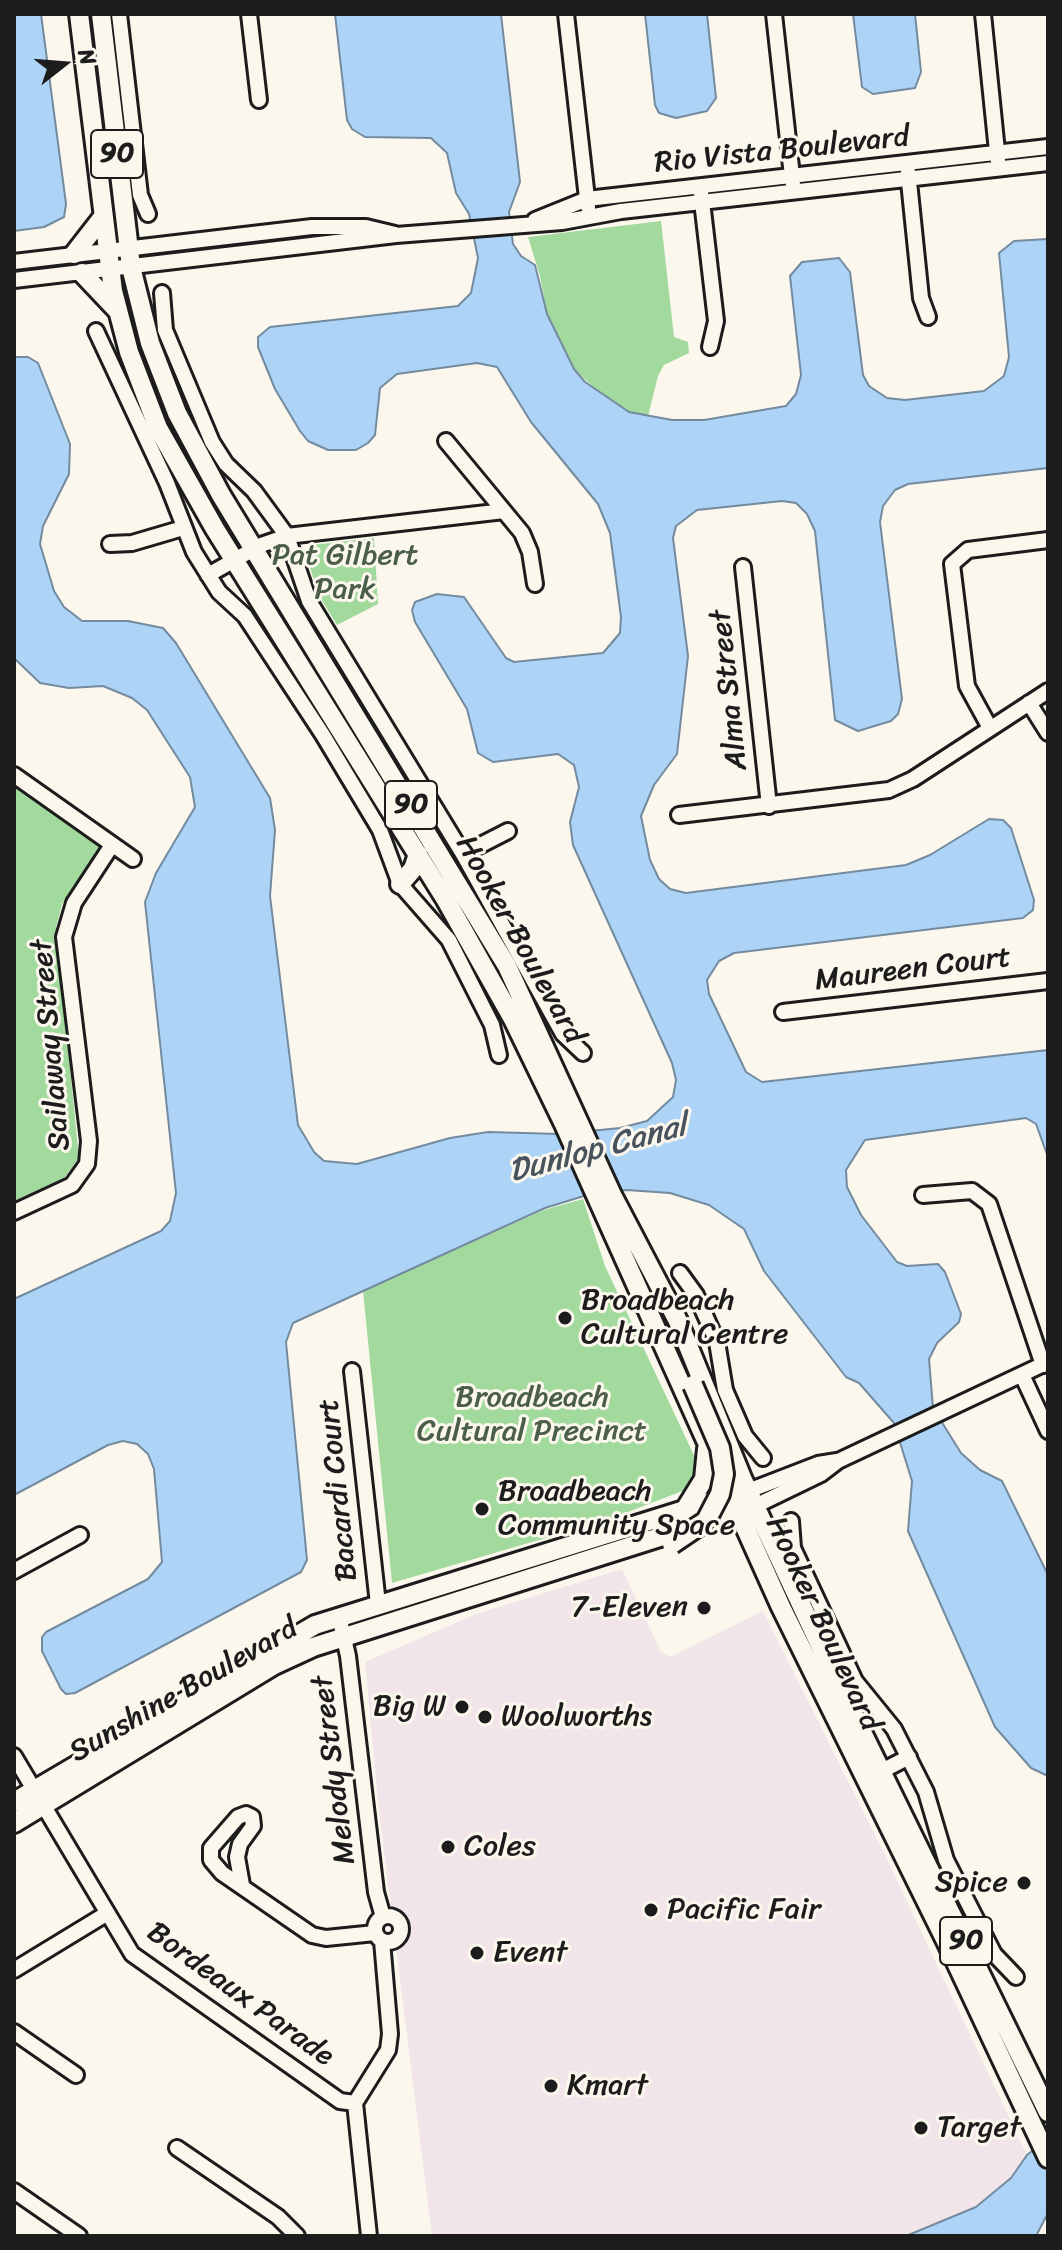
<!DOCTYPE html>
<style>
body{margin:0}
#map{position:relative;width:1062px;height:2250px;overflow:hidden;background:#fbf7ec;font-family:Sriracha,sans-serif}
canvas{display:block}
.frame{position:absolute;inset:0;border:16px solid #1c1c1c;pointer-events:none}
.north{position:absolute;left:24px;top:24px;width:80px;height:80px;-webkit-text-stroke:6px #fbf7ec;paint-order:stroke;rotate:73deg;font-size:22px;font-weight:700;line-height:32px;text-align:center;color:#1c1c1c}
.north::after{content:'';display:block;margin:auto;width:28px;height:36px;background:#1c1c1c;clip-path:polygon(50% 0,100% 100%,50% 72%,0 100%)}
</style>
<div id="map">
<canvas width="1062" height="2250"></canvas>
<div class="frame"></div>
<div class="north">N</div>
</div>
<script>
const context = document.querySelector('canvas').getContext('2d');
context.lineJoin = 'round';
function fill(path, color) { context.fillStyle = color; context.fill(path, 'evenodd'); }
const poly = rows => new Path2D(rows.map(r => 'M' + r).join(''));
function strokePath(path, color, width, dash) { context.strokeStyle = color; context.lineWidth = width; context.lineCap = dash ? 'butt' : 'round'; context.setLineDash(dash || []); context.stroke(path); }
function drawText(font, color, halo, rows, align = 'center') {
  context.font = font + ' Sriracha,sans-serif'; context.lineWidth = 6; context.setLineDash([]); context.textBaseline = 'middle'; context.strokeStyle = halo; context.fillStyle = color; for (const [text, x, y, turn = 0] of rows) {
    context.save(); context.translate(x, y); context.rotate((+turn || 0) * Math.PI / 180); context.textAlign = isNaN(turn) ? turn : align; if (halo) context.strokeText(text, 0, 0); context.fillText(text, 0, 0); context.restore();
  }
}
const built = poly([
 [622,1569,661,1652,670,1657,763,1611,886,1857,1027,2155,1011,2178,976,2207,906,2236,432,2236,379,1811,365,1662,476,1614]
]);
const green = poly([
 [661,221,674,337,688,342,689,353,664,365,658,376,648,416,628,412,606,399,574,369,547,314,540,276,528,237],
 [374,538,378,604,337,625,318,594,306,554,312,545],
 [14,787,99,847,62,904,56,927,79,1158,64,1178,14,1201],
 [583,1199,605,1266,699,1466,698,1475,685,1490,607,1520,392,1583,363,1291,544,1210]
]);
const water = poly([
 [14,14,41,14,66,204,64,217,44,227,14,231,14,14],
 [335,14,501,14,520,182,509,212,513,244,521,256,535,265,547,314,574,369,585,382,629,412,672,420,704,420,786,406,796,394,801,375,790,276,802,262,839,258,850,272,863,375,869,386,887,398,905,400,984,391,1004,376,1009,357,999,253,1014,241,1048,239,1048,468,908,484,895,490,883,506,880,522,902,699,898,714,891,721,858,731,835,720,815,531,807,514,796,503,782,501,697,510,676,526,673,538,688,656,677,754,654,785,641,816,650,860,659,879,670,889,686,893,906,865,930,855,989,819,1003,820,1011,828,1034,900,1033,910,1023,918,734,953,719,961,707,980,709,994,746,1072,762,1082,1048,1050,1048,1157,1036,1124,1026,1118,865,1140,846,1170,847,1187,861,1215,897,1262,907,1266,938,1264,945,1272,961,1314,959,1322,937,1343,929,1359,933,1408,961,1453,980,1470,1002,1481,1048,1575,1048,1776,1031,1768,995,1727,908,1531,912,1481,894,1423,859,1383,846,1377,764,1271,744,1229,709,1205,670,1193,627,1190,587,1195,545,1208,293,1323,286,1342,307,1560,301,1572,75,1693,66,1694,61,1689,42,1651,42,1637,46,1632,148,1579,162,1562,154,1469,148,1454,137,1444,123,1441,108,1445,14,1495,14,1299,161,1231,170,1221,176,1193,145,902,156,873,195,807,190,777,147,710,132,698,103,686,69,688,40,683,14,658,14,357,28,357,38,363,70,444,69,474,43,526,40,544,54,591,64,607,82,621,128,621,163,628,176,643,270,798,275,830,270,896,298,1125,314,1152,324,1161,357,1164,450,1138,488,1132,560,1134,620,1128,647,1121,673,1097,676,1080,672,1063,573,845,570,822,579,787,574,765,558,754,493,762,478,753,467,709,415,622,412,610,415,602,437,594,464,597,506,658,514,662,603,653,620,633,621,617,610,533,598,504,531,422,497,367,477,363,397,374,380,388,375,435,368,443,356,450,328,450,308,441,300,431,275,389,258,347,258,337,270,327,458,306,471,293,478,258,469,214,456,193,447,153,431,138,365,137,352,129,347,120,335,14],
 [645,14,707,14,716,98,707,111,676,118,659,113,655,105,645,14],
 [853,14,915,14,921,72,915,88,873,94,862,87,853,14],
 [1048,2138,1048,2213,1036,2236,906,2236,976,2207,1011,2178,1027,2155,1048,2138]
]);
const minor = poly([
 [119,14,140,195,148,214],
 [249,14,259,100],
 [566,14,588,207],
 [774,14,793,185],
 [983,14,998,161],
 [908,172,921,298,928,317],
 [701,193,716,321,710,347],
 [535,220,587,199,1048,147],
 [14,262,312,227,366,227,395,234],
 [14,280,396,235,562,222,621,211,1048,163],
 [162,293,165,330,212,442,226,464,254,491,287,536,309,601,463,854,563,1034,583,1053],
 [96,331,167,483,194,552,219,592,245,616,323,735,380,830,400,884,449,940,492,1025,499,1055],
 [446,441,522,533,530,552,535,584],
 [110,544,132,543,183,528],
 [743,567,769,806],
 [208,575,261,545,287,536,504,511],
 [1029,703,1048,733],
 [990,728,967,686,952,564,968,550,1048,540],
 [14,775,133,859],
 [679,815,889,790,913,779,1048,691],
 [463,854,508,831],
 [783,1012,1048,981],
 [923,1195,972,1191,989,1204,1043,1365],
 [14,1212,72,1185,87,1164,89,1141,64,937,74,903,112,845],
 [680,1273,696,1295,717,1342,725,1390,745,1436,763,1458],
 [352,1371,378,1604],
 [1022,1375,1048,1431],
 [748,1491,818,1464,837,1461],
 [755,1506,821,1474,838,1461,1048,1362],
 [791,1521,793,1548,855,1681,894,1729,926,1792,946,1860,994,1954,1016,1977],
 [14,1571,80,1535],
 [339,1616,348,1656,376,1892,383,1917],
 [14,1756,132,1954,340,2101,355,2103],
 [874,1775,909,1757],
 [242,1885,237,1857,240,1844,253,1826,252,1817,246,1814,238,1817,211,1848,211,1860,222,1873,312,1935,326,1938,375,1933],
 '375 1929a13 13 0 1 1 26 0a13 13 0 1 1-26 0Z',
 [14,1970,106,1914],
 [14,2032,76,2075],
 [177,2148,278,2217,297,2236],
 [14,2191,79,2236],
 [369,2236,355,2103,388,2050,390,2034,382,1941]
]);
const major = poly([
 [79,14,113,291,129,352,158,428,215,529,446,900,513,1019,564,1124,781,1607,946,1941,1048,2158],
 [101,14,131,267,150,343,177,413,221,495,507,966,612,1195,678,1321,742,1478,834,1675,1048,2112],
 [74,254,102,218],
 [82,273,117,310],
 [400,884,413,869,418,854],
 [686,1508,704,1479,707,1449],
 [14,1802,315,1625,726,1497],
 [14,1823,274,1665,313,1647,748,1509]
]);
const majorBridge = poly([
 [672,1544,706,1521,720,1494,724,1474,720,1448,693,1385]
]);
const markers = [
 [565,1318,8,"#1c1c1c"],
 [482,1509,8,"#1c1c1c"],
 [704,1608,8,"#1c1c1c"],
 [462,1707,8,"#1c1c1c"],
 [485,1717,8,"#1c1c1c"],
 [448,1847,8,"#1c1c1c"],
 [1024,1883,8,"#1c1c1c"],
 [651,1910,8,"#1c1c1c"],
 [477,1953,8,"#1c1c1c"],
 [551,2086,8,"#1c1c1c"],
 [921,2128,8,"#1c1c1c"]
];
const shields = [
 [117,154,52],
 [411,805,52],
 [966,1941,52]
];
const shieldNames = [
 ["90",117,154],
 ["90",411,805],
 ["90",966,1941]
];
const streetNames = [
 ["Rio Vista Boulevard",782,151,-6],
 ["Alma Street",730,690,-96],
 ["Hooker Boulevard",519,940,61],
 ["Maureen Court",913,970,-7],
 ["Sailaway Street",52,1045,-95],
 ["Bacardi Court",339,1490,-96],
 ["Hooker Boulevard",822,1624,65],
 ["Sunshine Boulevard",184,1691,-30],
 ["Melody Street",335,1770,-97],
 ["Bordeaux Parade",240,1995,36]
];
const parkNames = [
 ["Pat Gilbert",345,556],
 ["Park",345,590],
 ["Broadbeach",532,1398],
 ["Cultural Precinct",532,1432]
];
const poiNames = [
 ["Broadbeach",581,1301],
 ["Cultural Centre",581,1335],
 ["Broadbeach",498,1492],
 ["Community Space",498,1526],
 ["7-Eleven",688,1608,"right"],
 ["Big W",446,1707,"right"],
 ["Woolworths",501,1717],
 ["Coles",464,1847],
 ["Spice",1008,1883,"right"],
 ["Pacific Fair",667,1910],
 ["Event",493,1953],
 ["Kmart",567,2086],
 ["Target",937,2128]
];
const waterNames = [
 ["Dunlop Canal",598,1150,-15]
];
fill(built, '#f1e5ea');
fill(green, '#a2da9e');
fill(water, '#add4f7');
strokePath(water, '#738a9f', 2);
strokePath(minor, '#1c1c1c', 20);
strokePath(major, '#1c1c1c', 24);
strokePath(minor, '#fbf7ec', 14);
strokePath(major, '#fbf7ec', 18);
strokePath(majorBridge, '#1c1c1c', 24, []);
strokePath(majorBridge, '#fbf7ec', 18);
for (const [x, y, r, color] of markers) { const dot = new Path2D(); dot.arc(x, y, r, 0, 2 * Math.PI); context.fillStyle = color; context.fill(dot); strokePath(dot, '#fbf7ec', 3); }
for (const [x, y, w] of shields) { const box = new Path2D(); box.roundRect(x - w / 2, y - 24, w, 48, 6); context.fillStyle = '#fbf7ec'; context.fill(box); strokePath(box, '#1c1c1c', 2); }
drawText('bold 28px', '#1c1c1c', null, shieldNames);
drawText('30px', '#1c1c1c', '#fbf7ec', streetNames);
drawText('30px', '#4b5e4a', '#fbf7ec', parkNames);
drawText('30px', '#1c1c1c', '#fbf7ec', poiNames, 'left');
drawText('italic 32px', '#48535e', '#fbf7ec', waterNames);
</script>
